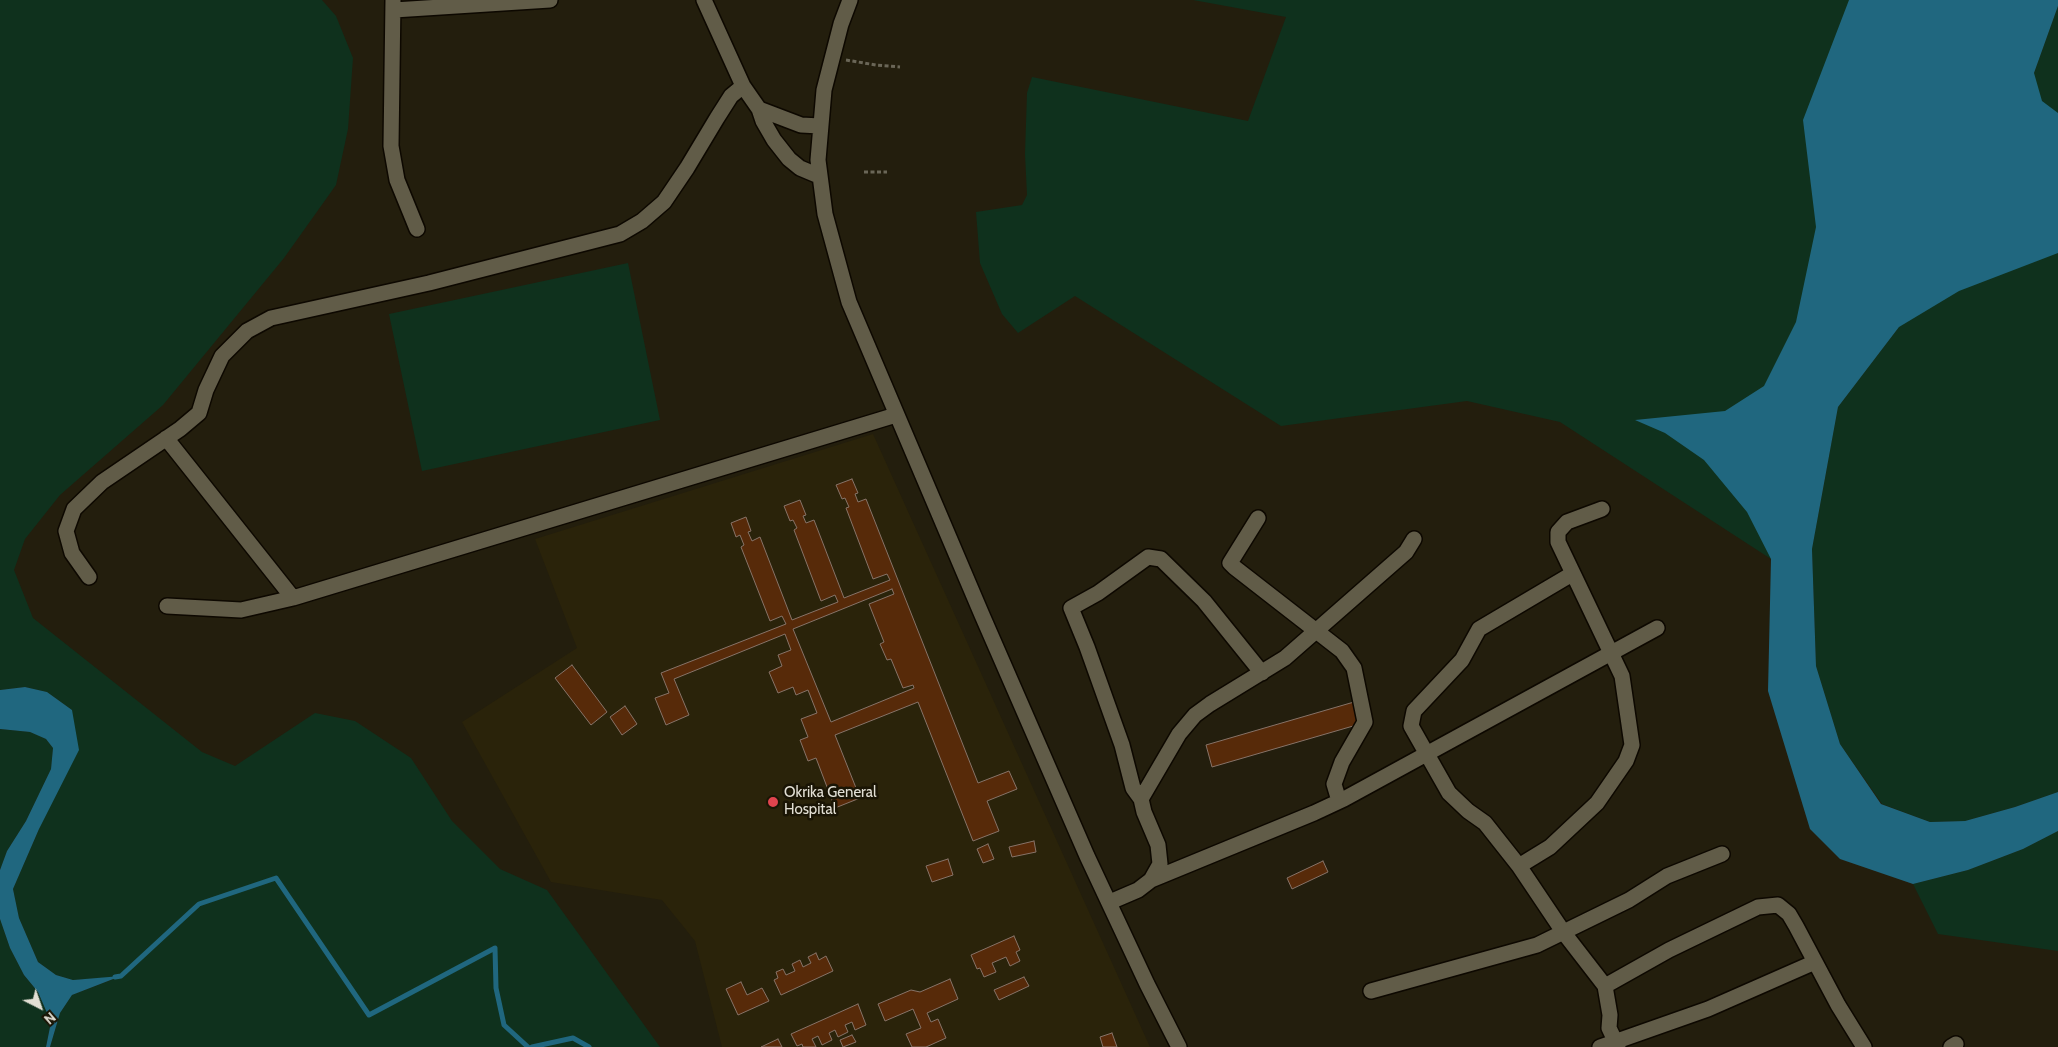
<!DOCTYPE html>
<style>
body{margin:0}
#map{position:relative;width:2058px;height:1047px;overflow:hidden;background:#231e0d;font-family:Cabin,sans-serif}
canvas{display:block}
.north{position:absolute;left:15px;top:982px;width:50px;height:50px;-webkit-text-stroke:4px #1a1505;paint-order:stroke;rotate:139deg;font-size:14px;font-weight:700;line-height:20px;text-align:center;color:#e2dfd4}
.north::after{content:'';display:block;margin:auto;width:18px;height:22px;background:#e2dfd4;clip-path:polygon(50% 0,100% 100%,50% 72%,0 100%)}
</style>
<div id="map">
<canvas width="2058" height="1047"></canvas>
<div class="north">N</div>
</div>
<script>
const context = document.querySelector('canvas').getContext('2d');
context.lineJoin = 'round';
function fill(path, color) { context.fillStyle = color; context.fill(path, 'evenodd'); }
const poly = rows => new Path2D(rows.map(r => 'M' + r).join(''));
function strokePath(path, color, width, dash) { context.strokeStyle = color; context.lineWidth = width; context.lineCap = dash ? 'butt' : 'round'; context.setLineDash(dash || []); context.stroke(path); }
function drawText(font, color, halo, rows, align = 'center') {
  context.font = font + ' Cabin,sans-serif'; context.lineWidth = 5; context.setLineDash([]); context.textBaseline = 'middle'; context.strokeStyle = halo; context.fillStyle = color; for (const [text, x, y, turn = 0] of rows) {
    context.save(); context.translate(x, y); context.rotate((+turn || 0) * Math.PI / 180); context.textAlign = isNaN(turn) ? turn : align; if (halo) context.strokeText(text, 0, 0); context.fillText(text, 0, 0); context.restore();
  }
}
const built = poly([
 [873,434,1150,1047,722,1047,695,941,662,900,551,882,462,722,577,648,535,539]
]);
const green = poly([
 [0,0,322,0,336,16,353,58,348,129,336,185,284,258,163,405,60,495,25,539,14,570,33,618,202,752,235,766,315,713,355,721,411,758,452,821,500,869,547,890,660,1047,50,1047,60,1013,72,995,119,977,73,980,56,975,38,962,19,918,13,889,39,829,72,710,47,692,25,687,0,690],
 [1193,0,2015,0,1771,559,1560,422,1467,401,1281,426,1075,296,1018,333,1002,314,980,263,976,212,1022,205,1027,195,1025,154,1027,93,1032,77,1248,121,1286,17],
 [2058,6,2058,792,2015,807,1965,821,1930,822,1882,804,1840,744,1816,666,1812,549,1838,407,1899,327,2034,73],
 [628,263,660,420,422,471,389,314],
 [0,729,30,732,46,739,53,748,51,769,26,821,7,851,0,870],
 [2058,831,2058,951,1938,934,1913,884,1968,870,2023,849],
 [0,919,10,948,24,975,38,992,47,1013,50,1027,46,1047,0,1047]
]);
const water = poly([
 [1849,0,2058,0,2058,6,2034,73,2042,101,2058,113,2058,253,1959,291,1899,327,1838,407,1812,549,1816,666,1840,744,1881,804,1930,822,1965,821,2015,807,2058,792,2058,831,2023,849,1968,870,1913,884,1840,859,1810,829,1768,691,1771,559,1747,512,1704,460,1665,433,1635,420,1725,411,1764,386,1796,322,1816,227,1803,120],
 [25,687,47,692,72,710,79,750,39,829,13,889,19,918,38,962,56,975,73,980,121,976,72,995,60,1013,50,1047,46,1047,50,1027,47,1013,38,992,24,975,10,948,0,919,0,870,7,851,26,821,51,769,53,748,46,739,30,732,0,729,0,690]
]);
const stream = poly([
 [115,977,121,976,199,904,276,878,369,1015,495,948,496,988,504,1025,528,1047],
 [532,1047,573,1038,589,1047]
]);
const building = poly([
 [852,479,858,493,855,494,858,502,866,499,978,783,1009,771,1017,789,987,801,999,831,973,841,918,702,835,735,860,798,835,808,816,758,808,761,800,740,808,737,801,719,817,713,808,690,796,695,793,687,778,693,769,672,782,666,778,655,791,650,785,634,674,679,689,715,666,725,655,698,669,693,661,673,786,624,782,616,770,621,741,547,744,545,740,535,736,537,731,523,746,517,751,531,748,532,752,541,760,537,792,620,838,602,835,595,821,601,794,530,797,528,793,520,790,521,784,506,800,500,806,515,803,516,806,523,814,520,844,598,890,580,887,574,873,579,846,508,849,507,845,498,842,499,836,485,852,479],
 [892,589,894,594,869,604,884,642,880,644,887,660,891,659,903,688,913,685,914,688,831,722,793,629,892,589],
 [572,665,607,712,591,725,555,678,572,665],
 [1354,702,1360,724,1212,767,1206,745,1354,702],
 [625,706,637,724,622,735,610,717,625,706],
 [1034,841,1036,852,1012,857,1009,847,1034,841],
 [988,844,994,859,983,863,977,849,988,844],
 [948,859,953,875,932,882,926,866,948,859],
 [1323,861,1328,872,1292,889,1287,878,1323,861],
 [1014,936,1020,950,1016,952,1020,961,1010,966,1006,957,992,963,996,972,984,977,980,968,977,969,971,955,1014,936],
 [816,953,819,960,826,956,833,971,781,995,774,980,778,978,776,972,783,969,786,975,795,971,792,964,800,960,803,967,811,963,808,957,816,953],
 [1024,977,1029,986,999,1000,994,990,1024,977],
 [950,979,958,999,927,1013,931,1022,938,1019,946,1038,926,1047,912,1047,906,1034,921,1028,913,1009,885,1021,878,1004,911,990,920,992,950,979],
 [741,982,747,995,762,988,769,1001,738,1015,726,989,741,982],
 [858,1004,866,1025,855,1030,852,1022,845,1025,848,1032,838,1037,835,1030,829,1033,832,1040,822,1045,818,1036,812,1039,816,1047,803,1047,802,1044,797,1046,791,1034,858,1004],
 [1112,1033,1117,1047,1103,1047,1100,1037,1112,1033],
 [852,1035,856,1042,843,1047,840,1040,852,1035],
 [778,1039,782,1047,761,1047,778,1039]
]);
const path = poly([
 [846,60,876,65,900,67],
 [864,172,887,172]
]);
const minor = poly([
 [393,0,391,146,397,180,417,229],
 [704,0,743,86,759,109,763,121,774,140,789,159,800,168,819,176],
 [850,0,841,24,824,90,818,160,825,214,849,302,982,615,1087,856,1147,984,1179,1047],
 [394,10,550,0],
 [759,109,801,125,820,126],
 [166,438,293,598],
 [1258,518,1230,563,1234,567,1342,651,1354,668,1365,722,1342,762,1334,784,1339,801],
 [1572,574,1479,629,1462,660,1414,711,1411,726,1449,793,1468,811,1485,823,1519,866,1564,933,1605,986,1610,1015,1609,1028,1618,1047],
 [89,577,72,553,66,531,74,509,102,482,180,429,199,413,206,390,222,356,247,331,271,318,429,283,620,234,642,221,664,202,687,168,717,118,731,96,743,86],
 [167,606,241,610,293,598,896,415],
 [1141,799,1133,788,1122,745,1087,647,1071,608,1098,593,1148,557,1161,559,1204,601,1262,673],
 [1519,866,1550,847,1597,803,1626,761,1632,745,1622,676,1558,542,1558,532,1567,522,1602,509],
 [1151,880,1314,813,1344,799,1657,628],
 [1110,902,1138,890,1151,880,1160,864,1158,845,1144,812,1141,799,1179,734,1195,715,1210,704,1285,658,1406,552,1414,539],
 [1605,986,1669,950,1758,907,1778,905,1789,914,1796,926,1838,1005,1864,1047],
 [1371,991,1537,945,1629,900,1667,876,1722,854],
 [1600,1047,1708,1009,1815,962],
 [1951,1047,1956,1044]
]);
const markers = [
 [773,802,6,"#e0444e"]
];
const poiNames = [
 ["Okrika General",784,793],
 ["Hospital",784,810]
];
fill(built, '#2a230a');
fill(green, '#0f311d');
fill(water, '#20677f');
strokePath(stream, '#20677f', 5);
fill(building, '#572a09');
strokePath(building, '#877368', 1);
strokePath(minor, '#0d0800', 18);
strokePath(path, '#6a6657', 3, [4, 2.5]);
strokePath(minor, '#615c48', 15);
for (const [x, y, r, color] of markers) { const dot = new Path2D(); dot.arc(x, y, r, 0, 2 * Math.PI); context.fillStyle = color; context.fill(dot); strokePath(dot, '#1a1505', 2); }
drawText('15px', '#e2dfd4', '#1a1505', poiNames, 'left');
</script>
